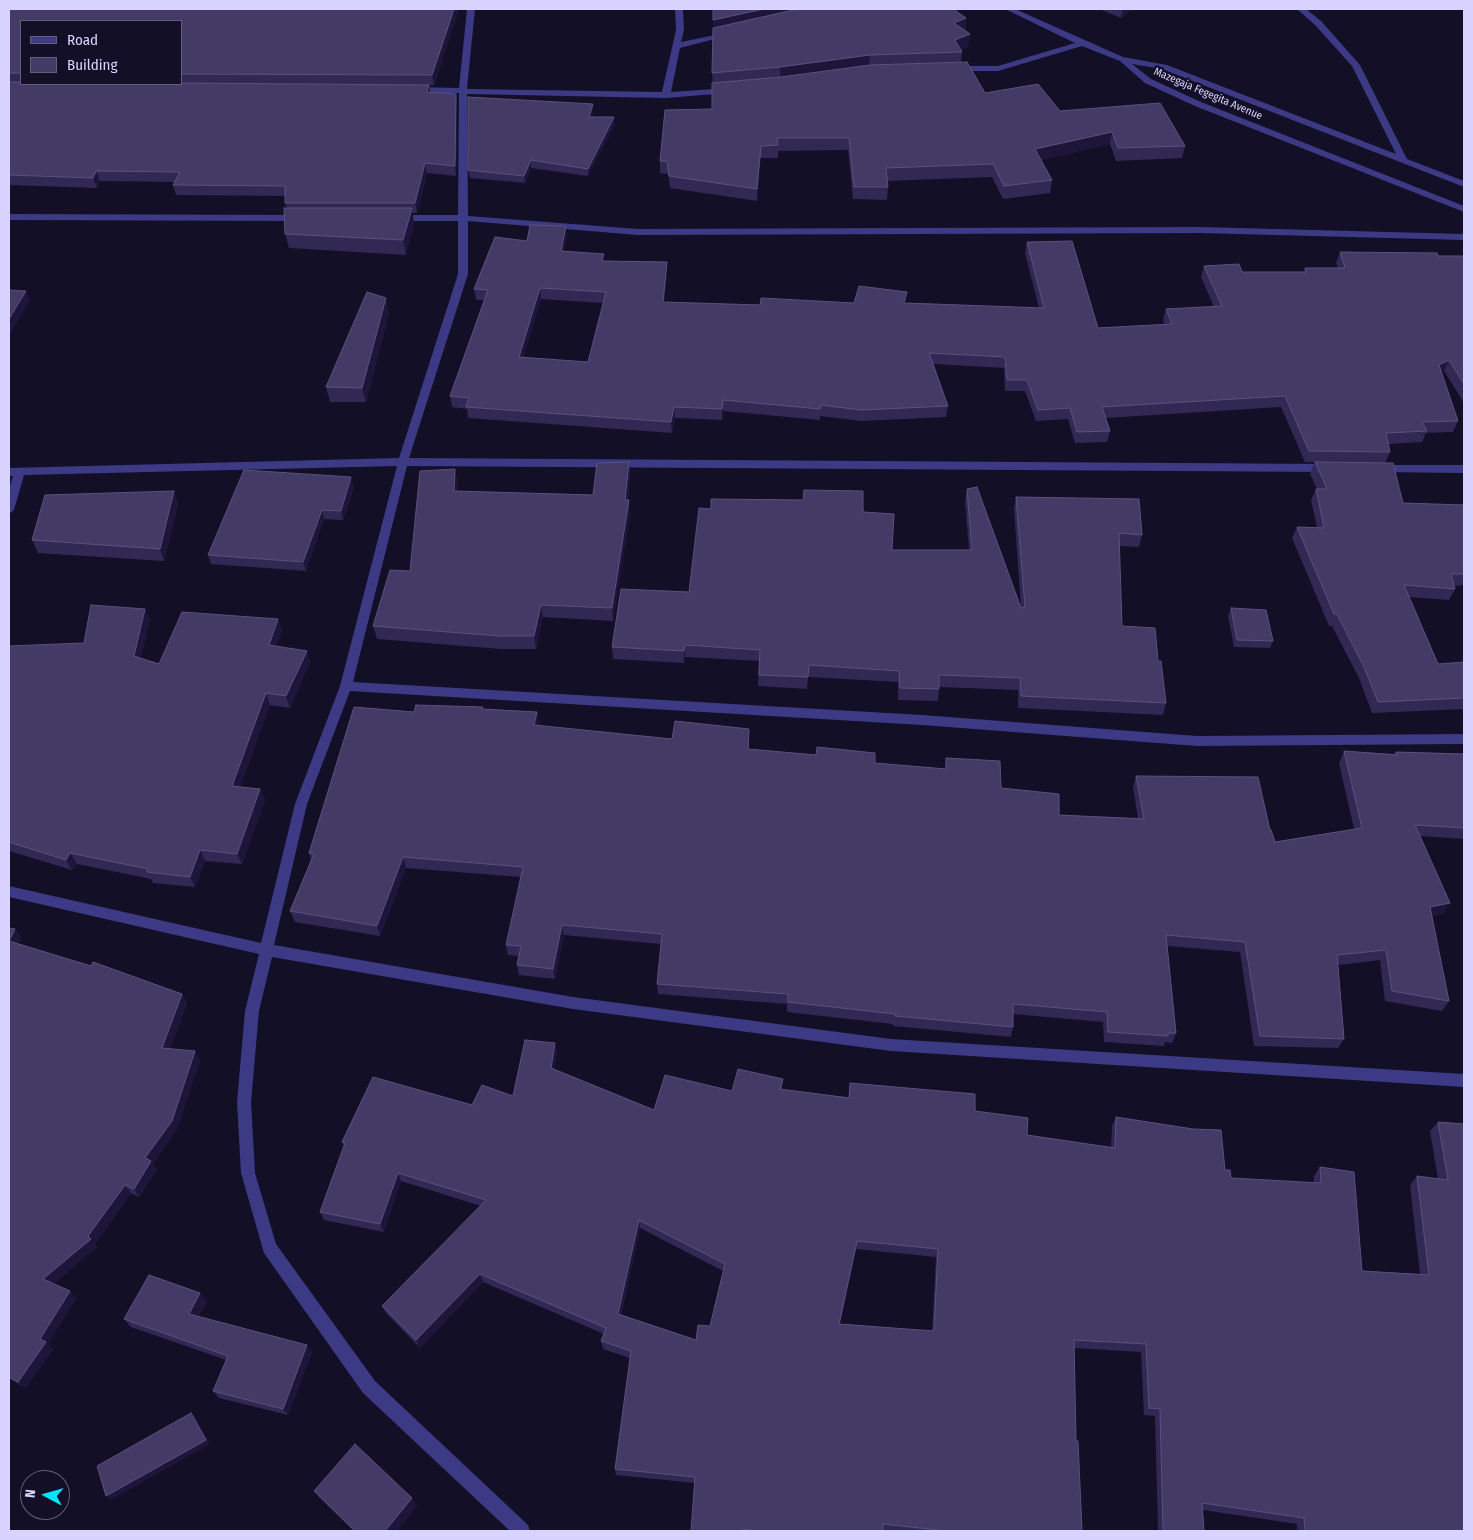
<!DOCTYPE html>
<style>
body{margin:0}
#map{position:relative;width:1473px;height:1540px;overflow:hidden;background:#130f26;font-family:"Fira Sans Condensed",sans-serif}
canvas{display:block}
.frame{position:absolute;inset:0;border:10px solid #d9d4ff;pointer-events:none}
.legend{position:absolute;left:20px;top:20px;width:162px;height:65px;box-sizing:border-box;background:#130f26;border:1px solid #625e7d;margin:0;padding:6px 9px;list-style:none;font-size:15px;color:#d9d4ff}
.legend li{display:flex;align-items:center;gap:10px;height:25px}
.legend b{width:25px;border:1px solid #625e7d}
.north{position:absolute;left:20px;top:1470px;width:50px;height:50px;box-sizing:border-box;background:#130f26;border:1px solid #625e7d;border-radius:50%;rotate:276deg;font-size:14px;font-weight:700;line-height:20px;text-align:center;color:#d9d4ff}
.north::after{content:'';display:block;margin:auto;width:18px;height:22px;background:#00e5ff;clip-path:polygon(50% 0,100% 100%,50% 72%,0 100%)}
</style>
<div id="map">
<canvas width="1473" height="1540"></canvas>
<div class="frame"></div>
<ul class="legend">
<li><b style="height:6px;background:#3d3a85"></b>Road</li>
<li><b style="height:14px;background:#433a66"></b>Building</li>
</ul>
<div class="north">N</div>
</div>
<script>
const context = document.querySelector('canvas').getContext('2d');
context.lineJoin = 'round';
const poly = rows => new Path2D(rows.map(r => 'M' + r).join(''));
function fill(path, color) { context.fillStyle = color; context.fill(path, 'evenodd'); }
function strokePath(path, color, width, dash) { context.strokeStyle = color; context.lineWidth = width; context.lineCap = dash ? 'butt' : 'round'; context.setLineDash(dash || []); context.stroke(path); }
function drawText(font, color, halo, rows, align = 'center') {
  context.font = font + ' "Fira Sans Condensed",sans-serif'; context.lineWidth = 4.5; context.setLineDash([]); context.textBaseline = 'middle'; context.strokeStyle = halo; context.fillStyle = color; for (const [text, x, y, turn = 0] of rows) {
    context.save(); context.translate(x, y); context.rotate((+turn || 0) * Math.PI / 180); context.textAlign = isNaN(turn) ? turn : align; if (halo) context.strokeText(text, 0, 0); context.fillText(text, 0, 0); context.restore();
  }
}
const minor = poly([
 [467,9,475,9,467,89,662,92,676,30,675,9,683,9,684,30,681,42,730,32,734,34,680,48,671,92,730,88,730,92,727,93,666,98,467,94,468,216,638,229,1200,227,1464,234,1464,240,1200,233,638,235,468,221,468,274,409,458,1329,464,1334,468,1329,472,407,466,353,682,922,715,1197,736,1464,734,1464,744,1197,746,922,725,350,691,307,804,274,945,573,997,891,1039,1464,1074,1464,1087,891,1051,573,1009,272,957,259,1011,251,1102,255,1173,276,1244,375,1381,528,1525,530,1531,510,1531,363,1393,264,1253,241,1173,237,1102,245,1011,259,954,9,897,9,886,261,943,295,804,340,686,397,466,24,475,14,510,9,514,9,490,13,476,9,476,9,468,399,458,458,274,458,221,396,221,391,218,396,215,458,215,459,93,413,93,409,90,413,87,459,88,467,9],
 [1005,9,1015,9,1123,57,1167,65,1396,154,1352,66,1315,25,1297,9,1306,9,1321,21,1360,65,1407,159,1464,181,1464,187,1162,69,1132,64,1151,79,1201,102,1464,206,1464,212,1195,106,1145,83,1120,61,1082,46,998,71,951,71,950,69,954,66,998,66,1075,43,1005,9],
 [9,214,301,215,306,218,301,221,9,220,9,214],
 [1379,465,1464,465,1464,473,1375,472,1374,469,1375,466,1379,465]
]);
const wall = poly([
 [9,9,459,9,434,85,429,85,430,92,456,94,457,104,456,176,427,173,417,213,412,213,414,223,406,255,289,248,285,234,287,208,285,203,285,196,176,195,173,185,175,182,100,181,97,188,9,185],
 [21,21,181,21,181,84,21,84],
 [713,9,966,18,965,30,970,34,968,47,960,50,962,52,961,62,985,93,1060,111,1185,146,1182,158,1116,161,1110,144,1041,160,1052,180,1050,193,1003,199,992,177,887,181,888,187,887,200,853,199,848,150,778,151,778,158,760,158,757,201,670,188,668,174,660,173,660,161,712,109],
 [1099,9,1132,9,1121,18],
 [593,104,593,112,592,117,615,124,588,176,531,168,525,183,470,178,468,170],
 [567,237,564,251,605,261,667,262,667,273,664,302,760,305,906,303,1039,308,1025,253,1027,242,1098,328,1165,325,1163,320,1166,309,1214,307,1201,277,1204,266,1242,272,1304,272,1305,268,1338,268,1336,263,1340,252,1438,256,1464,256,1464,403,1444,371,1441,372,1458,421,1453,432,1426,433,1422,442,1388,444,1390,452,1385,463,1305,462,1281,407,1106,418,1110,431,1107,442,1075,443,1068,419,1036,421,1025,391,1005,391,1004,368,933,364,948,406,946,417,861,421,820,416,820,420,723,411,722,420,675,418,672,433,468,418,467,409,452,407,450,396,484,300,476,300,474,289,527,241],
 [541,299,603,303,588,362,523,358],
 [389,313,366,402,330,402,326,387],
 [629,462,630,475,628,500,630,513,613,621,543,617,536,649,501,649,377,639,373,626,410,571,458,483,457,491,593,495],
 [1315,462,1403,503,1464,505,1464,585,1454,586,1455,589,1449,600,1409,597,1438,664,1464,662,1464,709,1372,713,1359,678,1332,626,1329,626,1292,538,1297,527,1317,527,1311,500,1316,489,1317,489,1310,474],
 [354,487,343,520,324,519,306,571,211,564,208,555],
 [967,489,1021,608,1014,509,1016,497,1142,535,1139,547,1119,546,1122,626,1158,661,1166,703,1163,715,1018,708,1018,690,939,687,938,701,898,700,898,682,808,677,807,689,758,686,759,661,685,657,684,663,613,659,612,647,689,592,711,509,863,512,892,550,969,550,965,501],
 [174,491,178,504,164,561,38,553,32,540],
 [1231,608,1273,641,1270,648,1234,647,1228,616],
 [145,609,150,620,141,658,159,664,278,619,282,631,276,646,310,662,290,708,270,705,240,787,260,789,265,800,242,864,205,861,195,887,153,883,151,879,77,864,72,870,9,851,9,646,84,643],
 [483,709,537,712,539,723,539,726,672,739,749,740,749,749,875,763,945,769,946,758,1001,788,1059,815,1138,818,1133,787,1136,776,1270,830,1275,842,1354,829,1339,763,1344,751,1394,754,1396,752,1464,754,1464,839,1420,836,1450,903,1443,914,1432,916,1449,1001,1442,1011,1385,1001,1380,960,1338,965,1344,1039,1338,1048,1254,1046,1240,952,1167,946,1176,1033,1172,1043,1165,1042,1164,1046,1104,1042,1103,1022,1013,1014,1013,1027,1011,1037,893,1026,893,1024,787,1012,787,1004,658,994,657,984,661,944,564,935,555,979,519,975,517,965,519,956,508,955,506,945,521,877,406,868,380,936,295,922,290,911,311,860,309,853,414,712],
 [9,928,15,929,21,938,18,944,182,994,187,1003,170,1049,200,1060,177,1129,153,1164,157,1169,139,1197,131,1193,95,1244,97,1247,53,1284,70,1291,76,1298,48,1344,53,1349,25,1388,9,1378],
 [557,1052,554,1069,654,1110,783,1079,782,1090,975,1111,1027,1135,1111,1147,1112,1126,1116,1117,1225,1170,1231,1178,1314,1183,1314,1176,1320,1167,1362,1271,1420,1274,1410,1185,1417,1176,1438,1179,1430,1131,1438,1122,1464,1124,1464,1531,1297,1531,1297,1524,1203,1510,1204,1531,1158,1531,1155,1416,1144,1415,1141,1352,1074,1348,1076,1441,1082,1531,896,1531,883,1530,883,1531,691,1531,695,1483,616,1475,615,1469,630,1358,603,1349,601,1341,604,1334,483,1282,420,1348,386,1313,382,1306,481,1206,401,1181,384,1232,324,1220,320,1212,344,1146,342,1142,472,1105,513,1096],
 [640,1228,723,1271,710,1326,696,1340,621,1315],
 [856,1249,936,1257,932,1331,840,1324],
 [207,1301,198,1317,312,1352,288,1415,219,1398,213,1391,226,1360,131,1327,124,1319],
 [314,1491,417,1506,396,1531,354,1531,320,1498]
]);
const shadedWall = poly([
 [454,9,459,9,434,85,432,75],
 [764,9,822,9,713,33,713,20],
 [1123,9,1132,9,1121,18],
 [966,18,964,31,954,23],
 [970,34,968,47,953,53,955,40],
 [870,55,869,68,780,80,780,67],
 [429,85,431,95,427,92],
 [456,94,457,104,456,176,455,166],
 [593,104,593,112,590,125,589,117],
 [614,117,615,124,588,176,588,169],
 [1112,132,1110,144,1032,162,1035,149],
 [761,146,760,158,757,201,757,189],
 [531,160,531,168,525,183,524,176],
 [425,163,427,173,417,213,415,203],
 [96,171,100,181,97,188,93,178],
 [412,208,414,223,406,255,403,240],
 [566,226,567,237,562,262,561,251],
 [667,262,667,273,664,313,663,302],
 [540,288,541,299,520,368,519,357],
 [26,291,30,301,9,336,9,319],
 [386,298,389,313,366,402,362,388],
 [1449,360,1444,371,1434,376,1439,365],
 [723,400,723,411,722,420,722,409],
 [674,407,675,418,672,433,671,422],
 [629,462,630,475,626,513,625,500],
 [455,469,458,483,456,504,454,491],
 [351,477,354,487,343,520,341,511],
 [174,491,178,504,164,561,160,549],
 [629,500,630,513,613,621,612,608],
 [322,510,324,519,306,571,303,562],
 [541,605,543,617,536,649,534,636],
 [145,609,150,620,139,667,134,656],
 [278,619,282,631,273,656,269,645],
 [685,645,685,657,684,663,684,651],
 [307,651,310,662,290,708,286,696],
 [266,693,270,705,237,797,232,786],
 [537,712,539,723,536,736,534,725],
 [260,789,265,800,242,864,237,854],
 [200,850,205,861,195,887,190,877],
 [70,853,77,864,72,870,66,860],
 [403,857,406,868,380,936,377,926],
 [1450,903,1443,914,1424,918,1430,907],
 [562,925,564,935,555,979,553,969],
 [15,929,21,938,15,950,9,941],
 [182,994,187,1003,167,1057,162,1048],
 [555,1043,557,1052,553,1077,551,1068],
 [195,1051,200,1060,177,1129,153,1164,157,1169,139,1197,134,1189,145,1158],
 [398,1173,401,1181,384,1232,380,1224],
 [125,1185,131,1193,95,1244,88,1236],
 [639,1220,640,1228,619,1321,618,1314],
 [91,1239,97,1247,50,1287,43,1279],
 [480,1274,483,1282,420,1348,416,1340],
 [70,1291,76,1298,48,1344,53,1349,25,1388,18,1382,40,1339],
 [200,1293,207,1301,195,1322,189,1314],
 [307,1345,312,1352,288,1415,283,1409],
 [191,1413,196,1418,210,1444,111,1500,106,1496],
 [412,1498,417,1506,396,1531,385,1531]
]);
const building = poly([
 [9,9,454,9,432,75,181,74,181,21,21,21,21,73,9,73,9,9],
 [713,9,764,9,713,20,713,9],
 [798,9,953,9,966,18,954,23,970,34,955,40,962,52,870,55,780,67,712,73,713,28,798,9],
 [967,62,985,93,1038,84,1060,111,1160,103,1185,146,1118,148,1112,132,1035,149,1052,180,1004,186,993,164,886,168,888,187,854,187,849,138,777,138,778,145,761,146,757,189,669,176,667,161,660,161,665,110,712,109,712,83,781,77,870,65,967,62],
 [9,82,21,82,21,84,181,83,429,85,427,92,456,94,455,166,425,163,415,203,285,203,285,186,173,185,180,172,96,171,93,178,9,175,9,82],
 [468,97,593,104,589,117,614,117,588,169,531,160,524,176,468,170,468,97],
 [284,208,412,208,403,240,285,234,284,208],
 [530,225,566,226,561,251,604,254,602,261,667,262,663,302,760,305,761,298,854,303,859,286,907,292,904,303,1044,308,1027,242,1072,241,1098,328,1172,324,1166,309,1222,306,1204,266,1239,264,1242,272,1306,272,1305,268,1345,268,1340,252,1437,253,1438,256,1464,256,1464,384,1449,360,1439,365,1458,421,1422,422,1427,431,1386,433,1390,452,1309,451,1285,396,1102,407,1110,431,1077,432,1070,408,1038,410,1027,380,1007,380,1005,357,929,353,948,406,861,410,821,405,820,409,723,400,722,409,674,407,671,422,466,407,469,398,450,396,488,290,474,289,495,237,527,241,530,225],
 [540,288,606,292,588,362,519,357,540,288],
 [9,290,26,291,9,319,9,290],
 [367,292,386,298,362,388,326,387,367,292],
 [629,462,625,500,629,500,612,608,541,605,534,636,499,636,373,626,390,570,410,571,420,471,455,469,454,491,593,495,597,463,629,462],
 [1315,462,1393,463,1403,503,1464,505,1464,574,1451,574,1455,589,1404,585,1438,664,1464,662,1464,698,1378,702,1364,667,1337,614,1334,614,1297,527,1324,528,1316,489,1327,489,1315,462],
 [244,470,351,477,341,511,322,510,303,562,208,555,244,470],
 [977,487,1021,608,1025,607,1016,497,1139,499,1142,535,1119,533,1122,626,1155,628,1158,661,1161,661,1166,703,1021,696,1020,678,939,675,939,689,900,688,899,671,809,665,808,677,759,675,760,650,685,645,684,651,612,647,621,589,689,592,699,508,711,509,711,499,803,500,804,490,863,491,863,512,894,514,892,550,972,550,967,489,977,487],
 [174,491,160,549,32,540,45,495,174,491],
 [91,605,145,609,134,656,159,664,182,612,278,619,269,645,307,651,286,696,266,693,232,786,260,789,237,854,200,850,190,877,147,872,148,869,70,853,66,860,9,842,9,646,84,643,91,605],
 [1231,608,1266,610,1273,641,1237,640,1231,608],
 [416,705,483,707,482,709,537,712,534,725,672,739,675,721,749,729,748,749,816,755,817,747,875,753,875,763,946,769,946,758,1000,761,1001,788,1059,794,1059,815,1144,819,1136,776,1258,777,1270,830,1271,830,1275,842,1362,828,1344,751,1397,755,1396,752,1464,754,1464,828,1415,825,1450,903,1430,907,1449,1001,1392,991,1386,950,1337,955,1344,1039,1260,1036,1245,942,1166,935,1176,1033,1168,1033,1168,1036,1108,1032,1107,1012,1013,1004,1013,1027,895,1016,895,1014,788,1002,788,994,657,984,662,934,562,925,553,969,517,965,521,946,506,945,523,867,403,857,377,926,290,911,314,854,309,853,354,707,414,712,416,705],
 [9,928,15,929,9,941,91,966,93,962,182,994,162,1048,195,1051,172,1121,145,1158,151,1161,134,1189,125,1185,88,1236,91,1239,43,1279,70,1291,40,1339,46,1342,18,1382,9,1377,9,928],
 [525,1040,555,1043,551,1068,654,1110,665,1075,732,1091,738,1069,783,1079,780,1089,849,1098,850,1083,975,1094,975,1111,1028,1118,1027,1135,1115,1148,1116,1117,1193,1129,1221,1130,1225,1170,1230,1170,1231,1178,1321,1183,1320,1167,1354,1172,1362,1271,1429,1275,1417,1176,1448,1180,1438,1122,1464,1124,1464,1531,1305,1531,1304,1518,1202,1503,1204,1531,1163,1531,1160,1409,1149,1408,1146,1344,1074,1340,1076,1441,1078,1441,1082,1531,947,1531,883,1524,883,1531,760,1531,742,1529,742,1531,691,1531,695,1477,615,1469,631,1351,601,1341,606,1328,480,1274,416,1340,382,1306,486,1200,398,1173,380,1224,320,1212,345,1143,342,1142,373,1077,472,1105,482,1085,513,1096,525,1040],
 [639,1220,725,1264,710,1326,698,1325,696,1340,618,1314,639,1220],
 [857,1241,938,1249,934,1331,839,1324,857,1241],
 [149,1275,200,1293,189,1314,307,1345,283,1409,213,1391,228,1356,124,1319,149,1275],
 [191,1413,206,1440,106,1496,97,1466,191,1413],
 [355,1444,412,1498,385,1531,355,1531,314,1491,355,1444]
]);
const farStreetnames = [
 ["Mazegaja Fegegita Avenue",1208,94,23]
];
fill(minor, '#3d3a85');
fill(wall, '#312854');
fill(shadedWall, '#1d163a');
fill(building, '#433a66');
strokePath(building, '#5a527e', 1);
drawText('11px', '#d9d4ff', '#130f26', farStreetnames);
</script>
